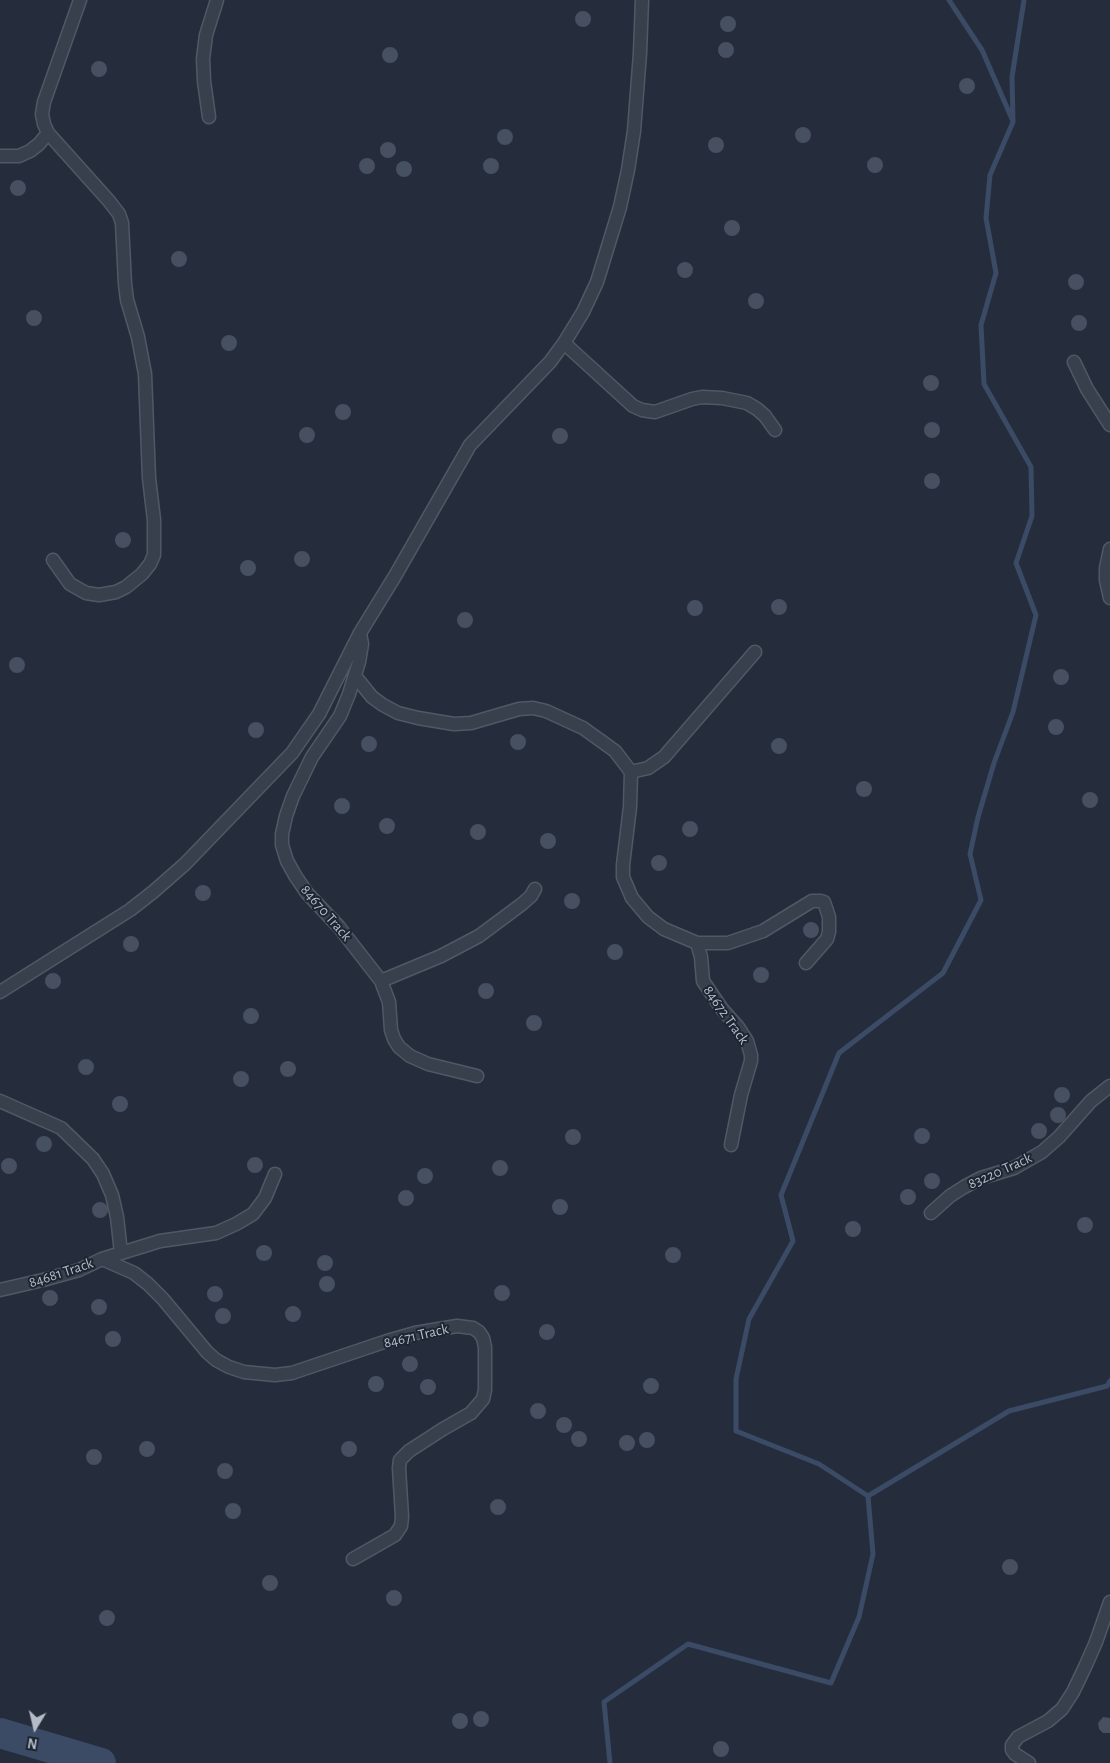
<!DOCTYPE html>
<style>
body{margin:0}
#map{position:relative;width:1110px;height:1763px;overflow:hidden;background:#252d3d;font-family:"Alegreya Sans",sans-serif}
canvas{display:block}
.north{position:absolute;left:10px;top:1703px;width:50px;height:50px;-webkit-text-stroke:4px #1e2532;paint-order:stroke;rotate:189deg;font-size:14px;font-weight:700;line-height:20px;text-align:center;color:#b4bbc8}
.north::after{content:'';display:block;margin:auto;width:18px;height:22px;background:#b4bbc8;clip-path:polygon(50% 0,100% 100%,50% 72%,0 100%)}
</style>
<div id="map">
<canvas width="1110" height="1763"></canvas>
<div class="north">N</div>
</div>
<script>
const context = document.querySelector('canvas').getContext('2d');
context.lineJoin = 'round';
const poly = rows => new Path2D(rows.map(r => 'M' + r).join(''));
function strokePath(path, color, width, dash) { context.strokeStyle = color; context.lineWidth = width; context.lineCap = dash ? 'butt' : 'round'; context.setLineDash(dash || []); context.stroke(path); }
function fill(path, color) { context.fillStyle = color; context.fill(path, 'evenodd'); }
function drawText(font, color, halo, rows, align = 'center') {
  context.font = font + ' "Alegreya Sans",sans-serif'; context.lineWidth = 4; context.setLineDash([]); context.textBaseline = 'middle'; context.strokeStyle = halo; context.fillStyle = color; for (const [text, x, y, turn = 0] of rows) {
    context.save(); context.translate(x, y); context.rotate((+turn || 0) * Math.PI / 180); context.textAlign = isNaN(turn) ? turn : align; if (halo) context.strokeText(text, 0, 0); context.fillText(text, 0, 0); context.restore();
  }
}
const stream = poly([
 [949,0,982,50,1012,119],
 [868,1496,1009,1411,1107,1386,1110,1381],
 [610,1763,604,1702,688,1644,831,1683,859,1617,873,1554,868,1496,819,1464,736,1431,736,1379,749,1319,793,1241,781,1195,839,1053,943,973,981,900,970,854,978,817,994,763,1013,712,1036,615,1016,563,1032,516,1031,467,984,384,981,325,996,273,986,218,990,175,1013,122,1012,77,1024,0]
]);
const river = poly([
 [0,1733,101,1763]
]);
const building = poly([
 '575 19a8 8 0 1 1 16 0a8 8 0 1 1-16 0Z',
 '720 24a8 8 0 1 1 16 0a8 8 0 1 1-16 0Z',
 '718 50a8 8 0 1 1 16 0a8 8 0 1 1-16 0Z',
 '382 55a8 8 0 1 1 16 0a8 8 0 1 1-16 0Z',
 '91 69a8 8 0 1 1 16 0a8 8 0 1 1-16 0Z',
 '959 86a8 8 0 1 1 16 0a8 8 0 1 1-16 0Z',
 '795 135a8 8 0 1 1 16 0a8 8 0 1 1-16 0Z',
 '497 137a8 8 0 1 1 16 0a8 8 0 1 1-16 0Z',
 '708 145a8 8 0 1 1 16 0a8 8 0 1 1-16 0Z',
 '380 150a8 8 0 1 1 16 0a8 8 0 1 1-16 0Z',
 '867 165a8 8 0 1 1 16 0a8 8 0 1 1-16 0Z',
 '483 166a8 8 0 1 1 16 0a8 8 0 1 1-16 0Z',
 '359 166a8 8 0 1 1 16 0a8 8 0 1 1-16 0Z',
 '396 169a8 8 0 1 1 16 0a8 8 0 1 1-16 0Z',
 '10 188a8 8 0 1 1 16 0a8 8 0 1 1-16 0Z',
 '724 228a8 8 0 1 1 16 0a8 8 0 1 1-16 0Z',
 '171 259a8 8 0 1 1 16 0a8 8 0 1 1-16 0Z',
 '677 270a8 8 0 1 1 16 0a8 8 0 1 1-16 0Z',
 '1068 282a8 8 0 1 1 16 0a8 8 0 1 1-16 0Z',
 '748 301a8 8 0 1 1 16 0a8 8 0 1 1-16 0Z',
 '26 318a8 8 0 1 1 16 0a8 8 0 1 1-16 0Z',
 '1071 323a8 8 0 1 1 16 0a8 8 0 1 1-16 0Z',
 '221 343a8 8 0 1 1 16 0a8 8 0 1 1-16 0Z',
 '923 383a8 8 0 1 1 16 0a8 8 0 1 1-16 0Z',
 '335 412a8 8 0 1 1 16 0a8 8 0 1 1-16 0Z',
 '924 430a8 8 0 1 1 16 0a8 8 0 1 1-16 0Z',
 '299 435a8 8 0 1 1 16 0a8 8 0 1 1-16 0Z',
 '552 436a8 8 0 1 1 16 0a8 8 0 1 1-16 0Z',
 '924 481a8 8 0 1 1 16 0a8 8 0 1 1-16 0Z',
 '115 540a8 8 0 1 1 16 0a8 8 0 1 1-16 0Z',
 '294 559a8 8 0 1 1 16 0a8 8 0 1 1-16 0Z',
 '240 568a8 8 0 1 1 16 0a8 8 0 1 1-16 0Z',
 '771 607a8 8 0 1 1 16 0a8 8 0 1 1-16 0Z',
 '687 608a8 8 0 1 1 16 0a8 8 0 1 1-16 0Z',
 '457 620a8 8 0 1 1 16 0a8 8 0 1 1-16 0Z',
 '9 665a8 8 0 1 1 16 0a8 8 0 1 1-16 0Z',
 '1053 677a8 8 0 1 1 16 0a8 8 0 1 1-16 0Z',
 '1048 727a8 8 0 1 1 16 0a8 8 0 1 1-16 0Z',
 '248 730a8 8 0 1 1 16 0a8 8 0 1 1-16 0Z',
 '510 742a8 8 0 1 1 16 0a8 8 0 1 1-16 0Z',
 '361 744a8 8 0 1 1 16 0a8 8 0 1 1-16 0Z',
 '771 746a8 8 0 1 1 16 0a8 8 0 1 1-16 0Z',
 '856 789a8 8 0 1 1 16 0a8 8 0 1 1-16 0Z',
 '1082 800a8 8 0 1 1 16 0a8 8 0 1 1-16 0Z',
 '334 806a8 8 0 1 1 16 0a8 8 0 1 1-16 0Z',
 '379 826a8 8 0 1 1 16 0a8 8 0 1 1-16 0Z',
 '682 829a8 8 0 1 1 16 0a8 8 0 1 1-16 0Z',
 '470 832a8 8 0 1 1 16 0a8 8 0 1 1-16 0Z',
 '540 841a8 8 0 1 1 16 0a8 8 0 1 1-16 0Z',
 '651 863a8 8 0 1 1 16 0a8 8 0 1 1-16 0Z',
 '195 893a8 8 0 1 1 16 0a8 8 0 1 1-16 0Z',
 '564 901a8 8 0 1 1 16 0a8 8 0 1 1-16 0Z',
 '803 930a8 8 0 1 1 16 0a8 8 0 1 1-16 0Z',
 '123 944a8 8 0 1 1 16 0a8 8 0 1 1-16 0Z',
 '607 952a8 8 0 1 1 16 0a8 8 0 1 1-16 0Z',
 '753 975a8 8 0 1 1 16 0a8 8 0 1 1-16 0Z',
 '45 981a8 8 0 1 1 16 0a8 8 0 1 1-16 0Z',
 '478 991a8 8 0 1 1 16 0a8 8 0 1 1-16 0Z',
 '243 1016a8 8 0 1 1 16 0a8 8 0 1 1-16 0Z',
 '526 1023a8 8 0 1 1 16 0a8 8 0 1 1-16 0Z',
 '78 1067a8 8 0 1 1 16 0a8 8 0 1 1-16 0Z',
 '280 1069a8 8 0 1 1 16 0a8 8 0 1 1-16 0Z',
 '233 1079a8 8 0 1 1 16 0a8 8 0 1 1-16 0Z',
 '1054 1095a8 8 0 1 1 16 0a8 8 0 1 1-16 0Z',
 '112 1104a8 8 0 1 1 16 0a8 8 0 1 1-16 0Z',
 '1050 1115a8 8 0 1 1 16 0a8 8 0 1 1-16 0Z',
 '1031 1131a8 8 0 1 1 16 0a8 8 0 1 1-16 0Z',
 '914 1136a8 8 0 1 1 16 0a8 8 0 1 1-16 0Z',
 '565 1137a8 8 0 1 1 16 0a8 8 0 1 1-16 0Z',
 '36 1144a8 8 0 1 1 16 0a8 8 0 1 1-16 0Z',
 '247 1165a8 8 0 1 1 16 0a8 8 0 1 1-16 0Z',
 '1 1166a8 8 0 1 1 16 0a8 8 0 1 1-16 0Z',
 '492 1168a8 8 0 1 1 16 0a8 8 0 1 1-16 0Z',
 '417 1176a8 8 0 1 1 16 0a8 8 0 1 1-16 0Z',
 '924 1181a8 8 0 1 1 16 0a8 8 0 1 1-16 0Z',
 '900 1197a8 8 0 1 1 16 0a8 8 0 1 1-16 0Z',
 '398 1198a8 8 0 1 1 16 0a8 8 0 1 1-16 0Z',
 '552 1207a8 8 0 1 1 16 0a8 8 0 1 1-16 0Z',
 '92 1210a8 8 0 1 1 16 0a8 8 0 1 1-16 0Z',
 '1077 1225a8 8 0 1 1 16 0a8 8 0 1 1-16 0Z',
 '845 1229a8 8 0 1 1 16 0a8 8 0 1 1-16 0Z',
 '256 1253a8 8 0 1 1 16 0a8 8 0 1 1-16 0Z',
 '665 1255a8 8 0 1 1 16 0a8 8 0 1 1-16 0Z',
 '317 1263a8 8 0 1 1 16 0a8 8 0 1 1-16 0Z',
 '319 1284a8 8 0 1 1 16 0a8 8 0 1 1-16 0Z',
 '494 1293a8 8 0 1 1 16 0a8 8 0 1 1-16 0Z',
 '207 1294a8 8 0 1 1 16 0a8 8 0 1 1-16 0Z',
 '42 1298a8 8 0 1 1 16 0a8 8 0 1 1-16 0Z',
 '91 1307a8 8 0 1 1 16 0a8 8 0 1 1-16 0Z',
 '285 1314a8 8 0 1 1 16 0a8 8 0 1 1-16 0Z',
 '215 1316a8 8 0 1 1 16 0a8 8 0 1 1-16 0Z',
 '539 1332a8 8 0 1 1 16 0a8 8 0 1 1-16 0Z',
 '105 1339a8 8 0 1 1 16 0a8 8 0 1 1-16 0Z',
 '402 1364a8 8 0 1 1 16 0a8 8 0 1 1-16 0Z',
 '368 1384a8 8 0 1 1 16 0a8 8 0 1 1-16 0Z',
 '643 1386a8 8 0 1 1 16 0a8 8 0 1 1-16 0Z',
 '420 1387a8 8 0 1 1 16 0a8 8 0 1 1-16 0Z',
 '530 1411a8 8 0 1 1 16 0a8 8 0 1 1-16 0Z',
 '556 1425a8 8 0 1 1 16 0a8 8 0 1 1-16 0Z',
 '571 1439a8 8 0 1 1 16 0a8 8 0 1 1-16 0Z',
 '639 1440a8 8 0 1 1 16 0a8 8 0 1 1-16 0Z',
 '619 1443a8 8 0 1 1 16 0a8 8 0 1 1-16 0Z',
 '341 1449a8 8 0 1 1 16 0a8 8 0 1 1-16 0Z',
 '139 1449a8 8 0 1 1 16 0a8 8 0 1 1-16 0Z',
 '86 1457a8 8 0 1 1 16 0a8 8 0 1 1-16 0Z',
 '217 1471a8 8 0 1 1 16 0a8 8 0 1 1-16 0Z',
 '490 1507a8 8 0 1 1 16 0a8 8 0 1 1-16 0Z',
 '225 1511a8 8 0 1 1 16 0a8 8 0 1 1-16 0Z',
 '1002 1567a8 8 0 1 1 16 0a8 8 0 1 1-16 0Z',
 '262 1583a8 8 0 1 1 16 0a8 8 0 1 1-16 0Z',
 '386 1598a8 8 0 1 1 16 0a8 8 0 1 1-16 0Z',
 '99 1618a8 8 0 1 1 16 0a8 8 0 1 1-16 0Z',
 '473 1719a8 8 0 1 1 16 0a8 8 0 1 1-16 0Z',
 '452 1721a8 8 0 1 1 16 0a8 8 0 1 1-16 0Z',
 [1103,1717,1110,1718,1110,1733,1103,1733,1099,1729,1098,1723],
 '713 1749a8 8 0 1 1 16 0a8 8 0 1 1-16 0Z'
]);
const street = poly([
 [209,117,204,81,203,59,206,35,217,0],
 [0,156,19,156,30,151,39,144,48,133],
 [564,343,633,406,642,410,655,412,692,399,702,397,722,398,747,403,757,409,765,416,775,430],
 [1074,362,1087,389,1110,425],
 [1110,549,1106,568,1106,580,1110,598],
 [53,560,70,584,86,593,99,595,116,592,126,587,142,574,150,564,154,555,154,520,149,478,145,374,138,337,127,300,125,284,122,223,119,214,109,201,48,133,44,124,42,114,44,102,80,0],
 [360,633,362,644,359,662,349,694,340,716,312,757,293,796,286,816,282,834,282,845,287,861,296,877,307,893,339,927,381,981,389,1002,391,1030,394,1039,399,1047,410,1056,428,1064,477,1076],
 [355,676,372,697,383,705,398,713,418,718,454,724,471,723,519,709,533,708,546,711,583,728,615,751,631,772,630,807,623,865,623,877,632,898,648,917,664,929,697,943,728,943,763,931,812,901,821,901,824,902,829,917,829,932,827,939,806,963],
 [631,772,648,768,664,757,755,652],
 [697,943,701,957,703,981,722,1009,738,1027,747,1041,751,1055,751,1061,741,1095,731,1145],
 [381,981,441,956,479,936,522,904,531,896,535,889],
 [0,992,130,910,153,892,185,864,292,753,319,714,360,633,395,576,470,445,550,362,564,343,583,312,597,282,620,207,628,170,634,131,640,53,642,0],
 [0,1101,61,1128,93,1159,103,1174,112,1195,117,1217,121,1253],
 [931,1213,950,1196,964,1187,981,1178,1014,1168,1042,1152,1059,1137,1091,1101,1110,1086],
 [102,1259,134,1273,148,1284,163,1299,207,1352,216,1360,229,1367,244,1372,275,1375,292,1373,387,1341,415,1333,457,1326,473,1328,479,1332,483,1338,485,1347,485,1390,483,1399,471,1413,443,1429,409,1451,400,1460,399,1468,402,1517,401,1526,395,1535,353,1559],
 [0,1290,43,1280,79,1270,102,1259,160,1241,216,1233,236,1224,253,1214,265,1198,275,1174],
 [1029,1763,1015,1754,1012,1750,1012,1745,1018,1737,1048,1721,1062,1709,1073,1692,1085,1667,1096,1642,1110,1602]
]);
const streetNames = [
 ["84670 Track",326,913,49],
 ["84672 Track",726,1015,55],
 ["83220 Track",1000,1171,-24],
 ["84681 Track",61,1273,-18],
 ["84671 Track",416,1336,-13]
];
strokePath(stream, '#3b4a65', 5);
strokePath(river, '#3b4a65', 30);
fill(building, '#465061');
strokePath(street, '#515865', 15);
strokePath(street, '#38404d', 12);
drawText('15px', '#b4bbc8', '#1e2532', streetNames);
</script>
